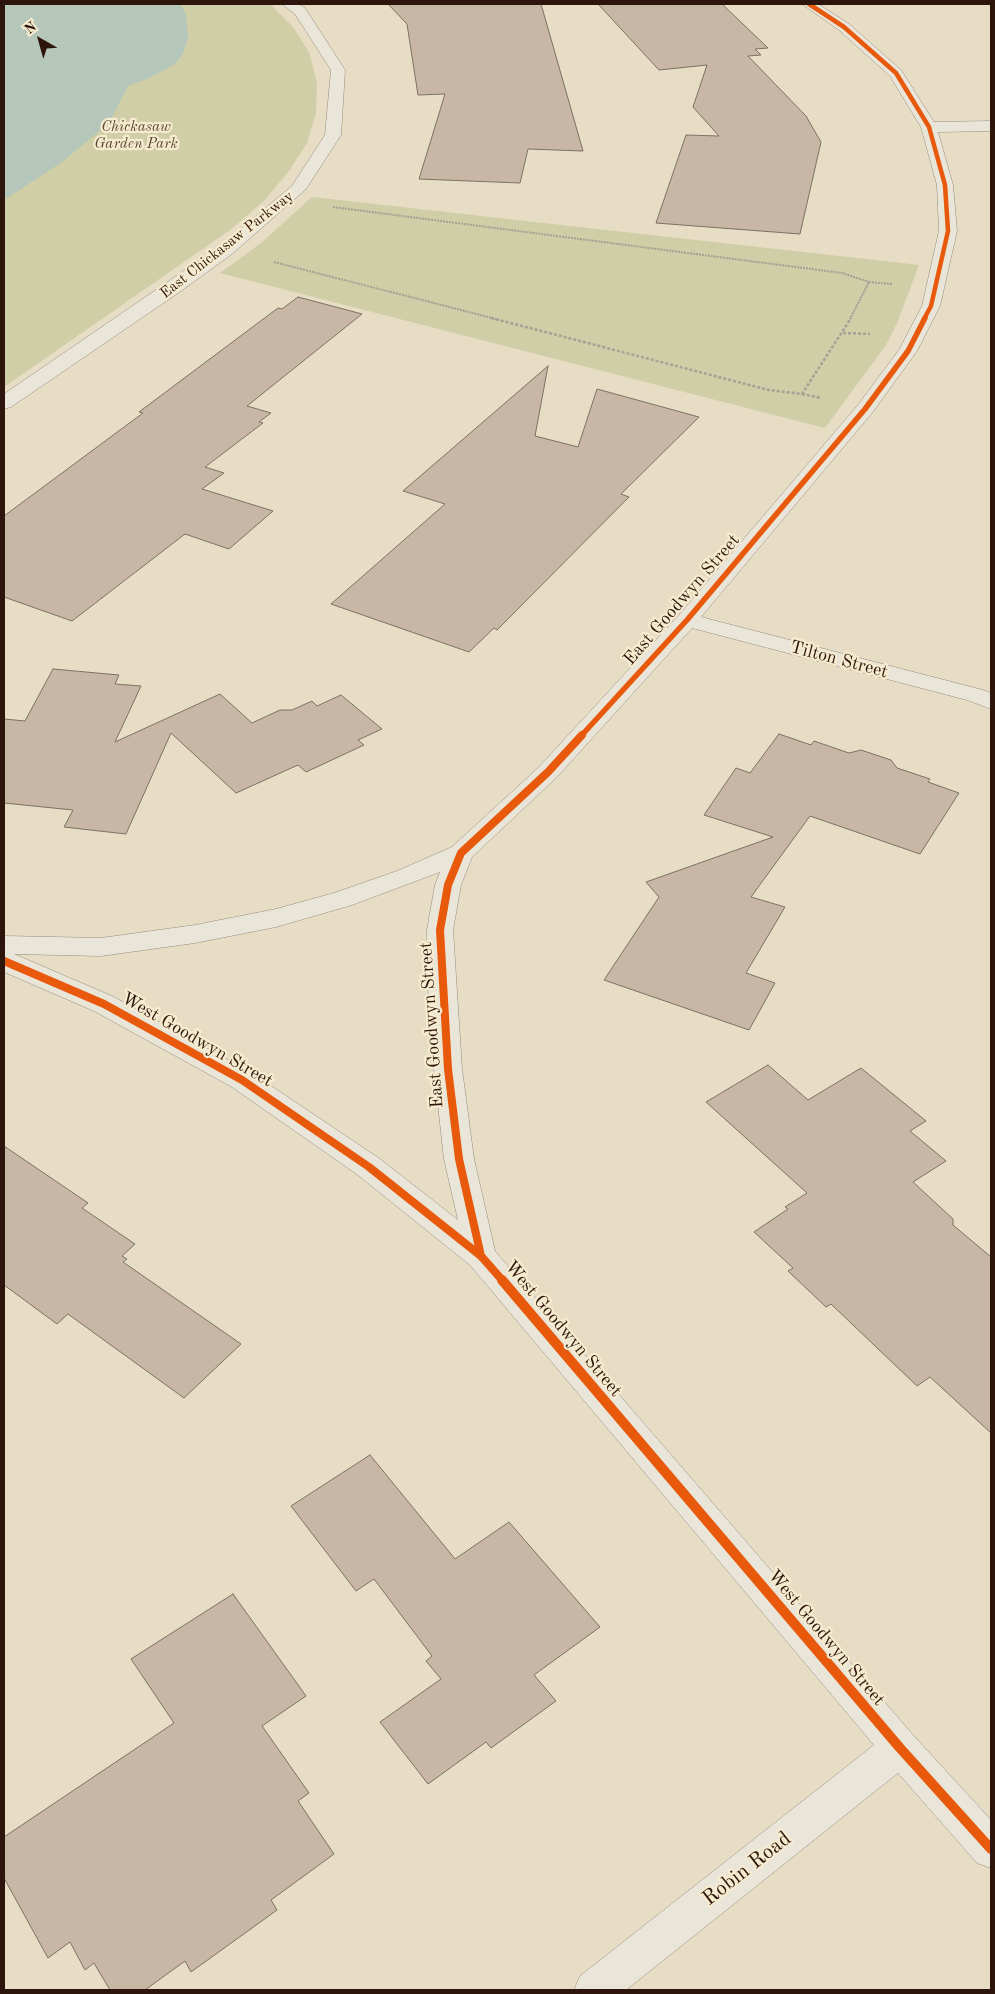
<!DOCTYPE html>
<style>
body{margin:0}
#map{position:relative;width:995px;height:1994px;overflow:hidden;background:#e7dcc4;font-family:"Old Standard TT",serif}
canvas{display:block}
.frame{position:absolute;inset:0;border:5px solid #2e150c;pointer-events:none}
.north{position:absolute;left:15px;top:15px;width:50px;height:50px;-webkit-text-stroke:4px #f8ecd0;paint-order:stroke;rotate:322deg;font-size:14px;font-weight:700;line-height:20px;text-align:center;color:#2e150c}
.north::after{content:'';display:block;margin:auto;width:18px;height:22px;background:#2e150c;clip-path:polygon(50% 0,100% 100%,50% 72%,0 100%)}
</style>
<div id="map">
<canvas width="995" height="1994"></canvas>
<div class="frame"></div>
<div class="north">N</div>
</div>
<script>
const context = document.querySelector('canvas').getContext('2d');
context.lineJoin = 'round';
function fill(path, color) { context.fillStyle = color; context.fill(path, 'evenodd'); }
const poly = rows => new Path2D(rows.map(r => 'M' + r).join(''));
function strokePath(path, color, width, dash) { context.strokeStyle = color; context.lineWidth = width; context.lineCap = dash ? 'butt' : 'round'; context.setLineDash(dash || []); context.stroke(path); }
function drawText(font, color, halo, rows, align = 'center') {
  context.font = font + ' "Old Standard TT",serif'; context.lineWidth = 4.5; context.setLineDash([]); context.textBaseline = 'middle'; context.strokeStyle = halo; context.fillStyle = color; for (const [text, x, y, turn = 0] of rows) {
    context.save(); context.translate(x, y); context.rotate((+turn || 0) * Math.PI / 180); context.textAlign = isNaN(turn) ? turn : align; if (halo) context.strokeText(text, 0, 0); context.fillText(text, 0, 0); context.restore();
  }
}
const green = poly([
 [4,4,270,4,293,27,309,52,317,83,316,113,307,143,289,171,265,200,230,230,4,387],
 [312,197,919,265,897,323,886,345,825,428,220,273,261,243]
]);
const water = poly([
 [4,4,180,4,186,14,188,37,183,54,175,64,147,79,128,86,109,123,62,162,4,200]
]);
const building = poly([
 [388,4,541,4,583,151,528,149,520,183,419,179,445,94,418,95,407,24,388,4],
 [598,4,722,4,768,48,755,49,761,55,748,56,806,116,821,142,800,234,656,223,686,135,719,136,693,107,707,65,659,70,598,4],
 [298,297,362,314,247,406,271,413,259,422,263,423,205,467,224,473,202,489,273,511,229,549,185,534,72,621,4,597,4,516,143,413,139,412,278,308,282,309,298,297],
 [548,366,535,436,578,447,597,389,699,417,621,494,629,497,497,630,494,628,469,652,331,604,445,504,403,491,548,366],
 [53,669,119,675,115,684,141,686,115,742,220,694,252,723,280,710,292,710,312,701,317,706,341,695,382,729,358,740,364,745,306,772,298,765,236,793,171,733,126,834,64,827,73,810,4,803,4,719,25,721,53,669],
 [779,734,811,745,814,741,849,753,861,750,891,760,897,768,930,779,928,782,959,793,920,854,810,816,751,897,785,907,746,973,775,983,749,1030,604,980,659,897,646,882,773,837,704,815,736,768,750,773,779,734],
 [768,1065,808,1100,861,1068,926,1121,910,1131,946,1161,913,1182,953,1219,953,1225,991,1257,991,1433,930,1377,917,1386,831,1304,826,1307,788,1271,793,1268,754,1232,788,1209,785,1207,807,1193,706,1102,768,1065],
 [4,1146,88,1203,82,1208,135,1244,122,1256,127,1259,123,1262,241,1344,184,1398,68,1314,57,1324,4,1285,4,1146],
 [370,1455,455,1559,509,1522,600,1627,534,1675,556,1701,491,1748,486,1742,428,1784,380,1722,441,1679,426,1661,432,1656,374,1579,356,1591,291,1506,370,1455],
 [233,1594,306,1696,262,1726,309,1793,298,1801,334,1854,271,1900,277,1910,191,1972,185,1961,145,1990,110,1990,94,1963,85,1970,70,1942,48,1958,4,1878,4,1837,174,1723,131,1659,233,1594]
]);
const pathFar1 = poly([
 [333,207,842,273,869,282,850,319],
 [274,262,496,319],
 [869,282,893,284]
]);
const path = poly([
 [491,318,769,390,802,394,851,318],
 [843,333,870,334],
 [802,394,821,398]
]);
const minor = poly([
 [282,4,298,4,305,8,345,70,341,135,306,189,232,254,181,291,11,407,4,409,4,394,220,246,292,186,325,135,331,70,295,14,282,4],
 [802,4,818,4,849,24,901,70,934,122,991,121,991,131,938,132,953,185,957,231,940,306,917,351,872,413,701,617,983,690,991,693,991,709,967,700,692,628,557,777,472,857,461,885,453,930,462,1069,474,1159,495,1251,913,1735,991,1820,991,1868,977,1863,898,1773,626,1990,574,1990,580,1976,874,1745,470,1265,358,1175,232,1087,94,1011,4,972,4,936,101,938,195,925,276,909,334,893,397,871,452,847,539,767,679,615,858,405,899,350,922,306,939,231,937,185,921,127,890,76,839,30,802,4],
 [440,872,435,885,427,930,428,988,434,1069,444,1159,458,1220,380,1159,252,1073,114,997,14,954,101,956,195,943,276,927,352,905,440,872]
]);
const cyclewayFar3 = poly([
 [809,4,844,27,896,73,929,127,945,185,948,231,931,306,924,319]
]);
const cyclewayFar2 = poly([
 [581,736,687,620,865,409,908,351,925,318]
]);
const cyclewayFar1 = poly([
 [4,961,104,1004,242,1080,369,1167,481,1256,503,1281],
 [481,1256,459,1159,448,1069,440,930,448,885,461,853,548,772,582,735]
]);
const cycleway = poly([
 [502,1280,900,1748,991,1849]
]);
const farParknames = [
 ["Chickasaw",136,127],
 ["Garden Park",136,144]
];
const farStreetnames = [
 ["East Chickasaw Parkway",227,245,-38]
];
const streetNames = [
 ["East Goodwyn Street",682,600,-49],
 ["Tilton Street",839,660,15],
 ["East Goodwyn Street",432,1025,-94],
 ["West Goodwyn Street",197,1040,30],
 ["West Goodwyn Street",563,1329,50],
 ["West Goodwyn Street",826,1638,50]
];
const nearStreetnames = [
 ["Robin Road",747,1869,-38]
];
fill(green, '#cfcea6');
fill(water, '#b5c6bb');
fill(building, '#c8b7a4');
strokePath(building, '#7b7165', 1);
strokePath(minor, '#958c7e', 1);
strokePath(pathFar1, '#a6a096', 2, [2, 1]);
strokePath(path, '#a6a096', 2.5, [3, 2]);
fill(minor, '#eae5d9');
strokePath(cyclewayFar3, '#e8590c', 4.5);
strokePath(cyclewayFar2, '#e8590c', 5.5);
strokePath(cyclewayFar1, '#e8590c', 8);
strokePath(cycleway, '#e8590c', 10);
drawText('italic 15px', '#584933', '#f8ecd0', farParknames);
drawText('15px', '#2e150c', '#f8ecd0', farStreetnames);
drawText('18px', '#2e150c', '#f8ecd0', streetNames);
drawText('21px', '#2e150c', '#f8ecd0', nearStreetnames);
</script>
